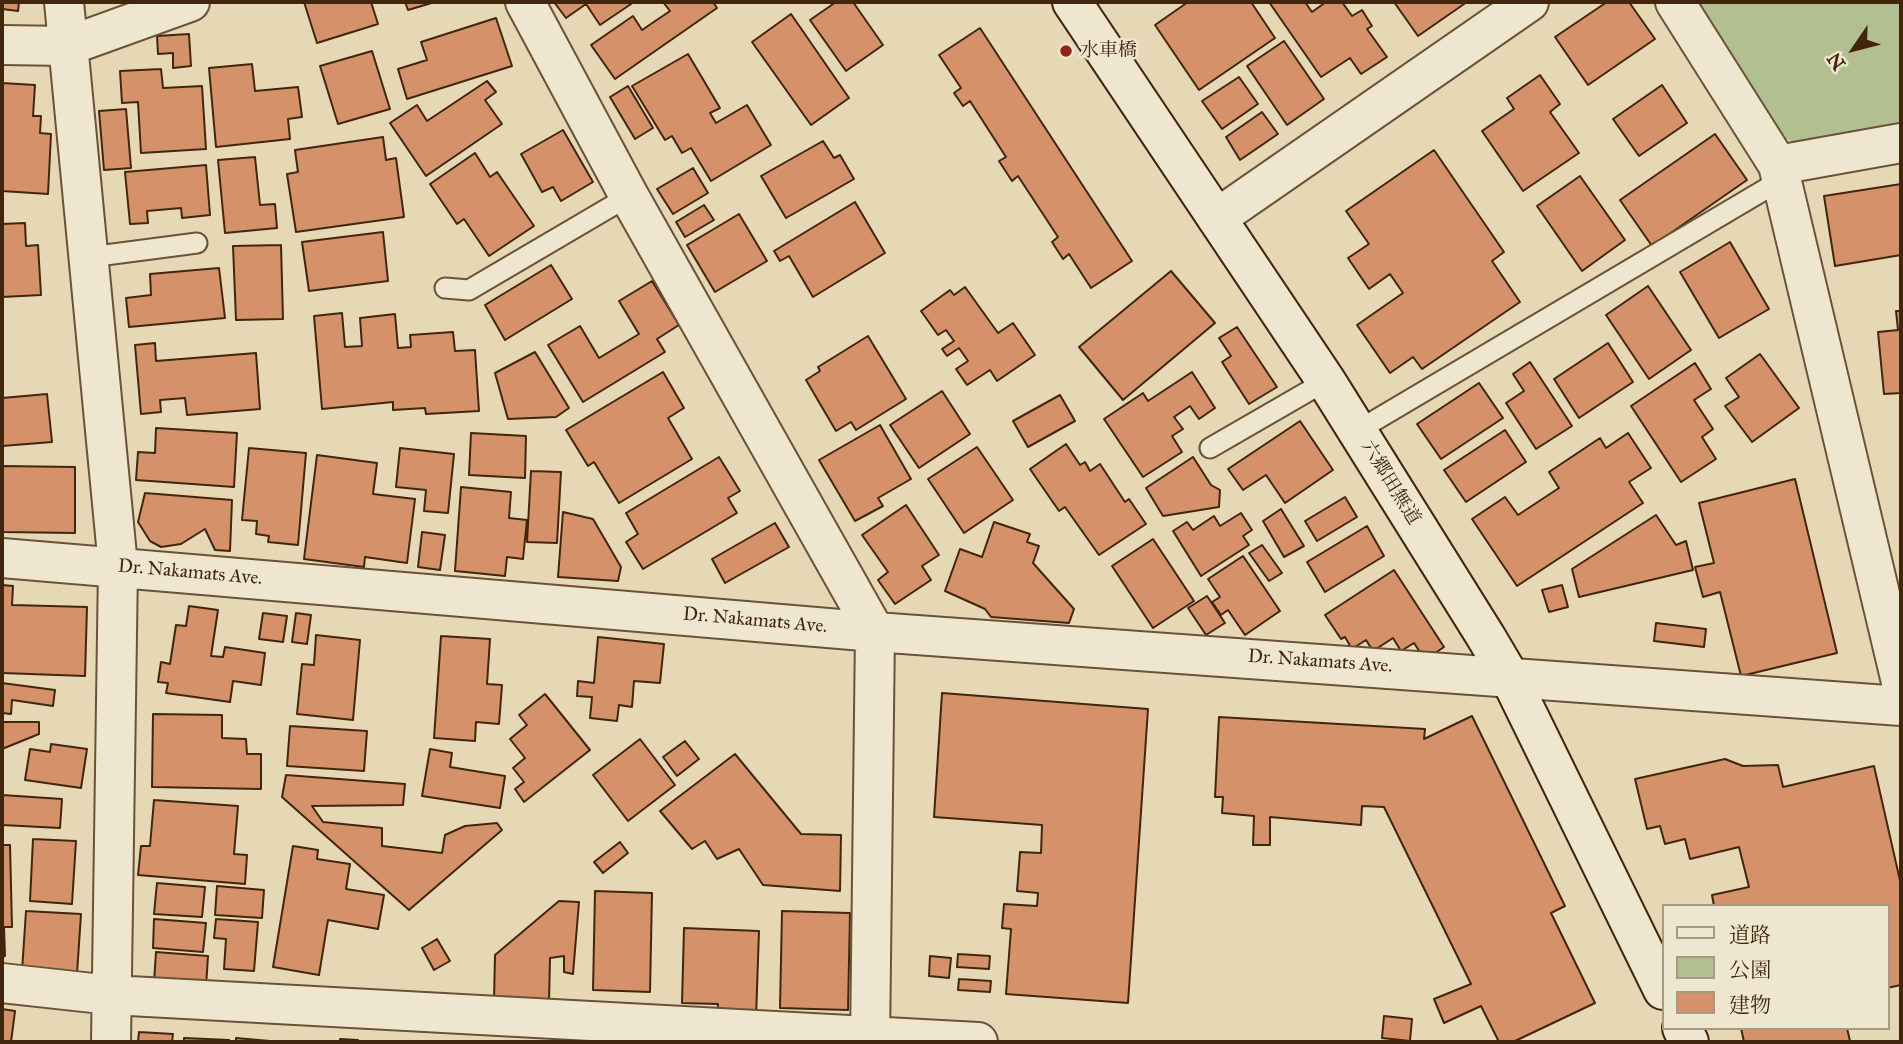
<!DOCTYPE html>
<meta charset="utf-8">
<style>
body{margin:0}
#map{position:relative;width:1903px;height:1044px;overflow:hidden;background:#e7d8b5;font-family:"IM FELL Great Primer","Noto Serif JP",serif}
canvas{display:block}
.frame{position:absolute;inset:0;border:4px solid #41260d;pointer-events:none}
.legend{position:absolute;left:1662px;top:904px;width:228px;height:126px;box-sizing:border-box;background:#efe6cf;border:2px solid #a99981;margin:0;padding:9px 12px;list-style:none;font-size:21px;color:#41260d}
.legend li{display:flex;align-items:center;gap:14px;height:35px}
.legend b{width:35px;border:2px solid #a99981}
.north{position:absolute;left:1819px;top:14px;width:70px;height:70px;-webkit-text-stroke:5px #efe6cf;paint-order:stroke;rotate:235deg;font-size:19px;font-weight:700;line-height:28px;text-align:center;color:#41260d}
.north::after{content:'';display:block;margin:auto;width:24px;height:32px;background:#41260d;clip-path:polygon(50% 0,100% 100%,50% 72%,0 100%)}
</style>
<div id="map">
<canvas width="1903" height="1044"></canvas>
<div class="frame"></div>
<ul class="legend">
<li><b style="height:9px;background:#efe6cf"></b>道路</li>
<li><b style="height:19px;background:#b2bf91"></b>公園</li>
<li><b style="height:19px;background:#d4916a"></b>建物</li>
</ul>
<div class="north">N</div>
</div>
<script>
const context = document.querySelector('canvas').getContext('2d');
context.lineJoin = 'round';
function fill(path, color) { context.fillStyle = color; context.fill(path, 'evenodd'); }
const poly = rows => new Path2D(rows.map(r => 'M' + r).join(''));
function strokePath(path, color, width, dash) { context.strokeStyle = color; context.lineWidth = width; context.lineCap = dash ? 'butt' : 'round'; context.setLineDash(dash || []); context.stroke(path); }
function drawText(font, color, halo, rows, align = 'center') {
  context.font = font + ' "IM FELL Great Primer","Noto Serif JP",serif'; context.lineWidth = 5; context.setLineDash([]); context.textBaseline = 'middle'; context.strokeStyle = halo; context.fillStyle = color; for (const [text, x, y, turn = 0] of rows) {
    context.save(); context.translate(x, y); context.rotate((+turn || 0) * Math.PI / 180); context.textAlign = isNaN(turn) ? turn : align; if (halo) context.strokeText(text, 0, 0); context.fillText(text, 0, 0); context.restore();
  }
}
const green = poly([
 [1699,2,1901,2,1901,125,1803,146,1782,137]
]);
const building = poly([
 [2,2,19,2,18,11,2,9,2,2],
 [304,2,371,2,378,24,317,43,304,2],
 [405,2,435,2,408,10,405,2],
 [554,2,634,2,600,25,586,4,566,18,554,2],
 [663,2,713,2,717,8,615,79,591,45,633,16,642,30,670,11,663,2],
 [836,2,853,2,883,45,846,71,810,20,836,2],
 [1188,2,1251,2,1275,38,1199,90,1155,25,1188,2],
 [1269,2,1305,2,1312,12,1326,2,1342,2,1352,16,1362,10,1372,26,1367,29,1387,57,1361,74,1350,58,1321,77,1269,2],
 [1394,2,1467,2,1418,36,1394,2],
 [1607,2,1629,2,1655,39,1588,85,1555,37,1607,2],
 [791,14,849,98,811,125,752,42,791,14],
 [496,18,512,66,407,99,398,69,427,60,421,42,496,18],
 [980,28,1132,261,1091,288,1069,254,1063,259,1052,242,1058,237,1018,176,1012,181,999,161,1006,157,970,101,963,106,954,93,961,88,939,55,980,28],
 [189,34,191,66,173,68,173,53,158,54,157,36,189,34],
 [1284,41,1324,99,1287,125,1247,66,1284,41],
 [372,51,390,109,338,124,320,66,372,51],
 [688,54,720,108,710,113,716,123,747,105,771,145,711,181,691,148,682,153,672,136,665,140,632,86,688,54],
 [252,64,255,91,298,87,302,117,288,119,290,139,216,147,209,68,252,64],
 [161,69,163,88,202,86,206,149,141,153,138,102,122,103,120,71,161,69],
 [1540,75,1560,104,1550,112,1579,153,1523,191,1482,131,1514,109,1507,98,1540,75],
 [1239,77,1258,104,1222,129,1202,101,1239,77],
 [487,81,496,92,485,100,502,124,426,176,390,123,417,105,427,121,487,81],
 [2,83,35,85,33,116,41,116,40,133,51,134,48,194,2,191,2,83],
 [1662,85,1687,123,1639,156,1613,119,1662,85],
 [628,86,653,128,635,139,610,97,628,86],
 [126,109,131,168,104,170,99,111,126,109],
 [1262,112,1278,134,1240,160,1226,137,1262,112],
 [563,130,593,182,561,201,553,187,542,192,521,154,563,130],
 [1715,134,1747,180,1652,246,1620,200,1715,134],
 [383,137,386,160,396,158,404,217,296,232,287,174,298,172,295,150,383,137],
 [823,141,834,158,840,155,854,179,786,218,761,176,823,141],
 [1434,150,1504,252,1492,261,1520,302,1422,369,1413,357,1390,373,1357,325,1403,293,1390,274,1369,289,1348,258,1369,244,1346,211,1434,150],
 [475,153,490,177,497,172,534,226,489,256,464,219,457,224,430,184,475,153],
 [255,157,260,205,275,204,277,228,225,233,218,160,255,157],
 [206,165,210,215,182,218,181,208,147,211,148,223,130,224,125,172,206,165],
 [693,168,708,193,673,214,657,189,693,168],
 [1580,176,1625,240,1582,271,1537,206,1580,176],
 [1901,184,1901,255,1835,266,1824,196,1901,184],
 [855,202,885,253,813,297,789,256,780,261,774,251,855,202],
 [704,205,714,220,685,237,676,222,704,205],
 [739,214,767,261,715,292,687,245,739,214],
 [25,223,26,246,38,245,41,295,2,297,2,224,25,223],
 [383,232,388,281,309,291,302,242,383,232],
 [1730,242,1769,309,1719,338,1680,272,1730,242],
 [281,245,283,319,236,320,233,246,281,245],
 [551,265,572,299,505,340,485,305,551,265],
 [219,268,225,318,129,327,126,298,151,295,150,274,219,268],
 [1171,271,1215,323,1123,400,1079,347,1171,271],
 [652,281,679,325,657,339,665,352,583,402,548,345,580,326,599,358,639,334,619,301,652,281],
 [1648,286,1691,350,1649,379,1606,315,1648,286],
 [965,287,998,333,1013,323,1035,355,997,381,990,370,967,385,956,369,968,361,959,348,947,356,942,349,954,341,946,330,938,335,921,311,950,290,954,295,965,287],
 [1896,311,1901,311,1901,393,1884,394,1878,332,1898,330,1896,311],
 [342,313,345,347,362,346,360,318,395,314,398,348,411,347,410,335,453,332,455,351,475,350,479,411,426,414,425,408,393,410,393,402,322,409,314,316,342,313],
 [1237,327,1277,387,1249,404,1222,362,1231,356,1219,338,1237,327],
 [868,336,906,399,856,430,851,422,836,431,806,380,820,371,818,367,868,336],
 [155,343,156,361,256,353,260,409,187,415,185,398,160,400,161,412,141,414,135,345,155,343],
 [1608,343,1633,382,1579,418,1554,379,1608,343],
 [535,352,569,408,556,417,508,419,495,373,535,352],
 [1760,354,1799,408,1752,442,1725,406,1739,397,1726,378,1760,354],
 [1530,362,1572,426,1536,449,1506,403,1524,391,1513,374,1530,362],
 [1695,363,1711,389,1694,400,1713,429,1702,437,1716,459,1681,482,1631,406,1695,363],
 [663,372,684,408,668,418,692,459,619,503,594,462,588,466,566,430,663,372],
 [1192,372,1215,408,1199,419,1190,406,1174,417,1183,429,1172,436,1182,452,1143,477,1104,419,1143,393,1148,401,1192,372],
 [1479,383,1503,418,1441,459,1417,424,1479,383],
 [942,391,970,434,919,468,890,425,942,391],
 [47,394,52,442,2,446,2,398,47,394],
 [1060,395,1075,421,1028,447,1013,421,1060,395],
 [1300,421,1333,470,1285,503,1266,475,1243,490,1228,469,1300,421],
 [880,425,911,479,878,498,883,506,855,521,819,460,880,425],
 [156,428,237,433,234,487,136,480,138,452,155,453,156,428],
 [1505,430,1526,462,1466,502,1444,470,1505,430],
 [471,433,526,436,525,478,469,475,471,433],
 [1628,433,1651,468,1629,482,1643,503,1517,586,1472,519,1505,497,1518,515,1559,488,1549,472,1600,438,1606,448,1628,433],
 [1066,444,1080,465,1085,462,1090,471,1100,464,1125,502,1129,499,1146,524,1099,555,1065,507,1059,511,1030,469,1066,444],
 [977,447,1013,500,964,533,928,479,977,447],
 [249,448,306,453,298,545,268,542,269,536,256,534,257,521,242,520,249,448],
 [400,448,454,454,448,513,424,511,426,490,396,487,400,448],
 [317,455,377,463,373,494,415,499,407,563,365,557,364,567,304,559,317,455],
 [719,457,740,491,728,498,737,513,643,569,626,542,638,534,626,513,719,457],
 [1193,457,1211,485,1220,490,1219,507,1163,516,1146,488,1193,457],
 [2,466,75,467,75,533,2,532,2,466],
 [531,471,561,472,557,543,527,542,531,471],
 [1795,479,1837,653,1741,676,1720,592,1703,597,1695,567,1714,563,1699,503,1795,479],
 [461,487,511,492,509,518,527,520,523,559,507,557,505,576,455,571,461,487],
 [145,493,232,500,230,551,215,550,205,529,181,544,161,547,150,541,138,522,145,493],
 [1345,497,1357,517,1317,541,1305,521,1345,497],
 [906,505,939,555,922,566,931,580,895,604,878,580,888,572,862,535,906,505],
 [1281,509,1304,546,1284,557,1263,521,1281,509],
 [563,512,593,519,621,567,618,581,558,577,563,512],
 [1241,513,1252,530,1243,536,1249,545,1201,576,1173,531,1187,522,1193,530,1214,516,1220,526,1241,513],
 [1656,515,1676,545,1686,541,1693,570,1579,597,1572,569,1656,515],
 [994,522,1030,534,1027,542,1039,546,1033,563,1074,609,1069,623,991,617,985,609,945,591,960,549,982,557,994,522],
 [775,523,789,547,725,583,712,559,775,523],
 [1367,526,1384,556,1325,592,1307,562,1367,526],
 [422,532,445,535,440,570,418,567,422,532],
 [1153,539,1194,601,1153,628,1112,566,1153,539],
 [1262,545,1282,573,1269,581,1249,553,1262,545],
 [1243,556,1280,611,1245,635,1228,610,1221,615,1212,602,1220,597,1208,579,1243,556],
 [1394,570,1444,647,1425,660,1414,643,1401,651,1393,638,1373,651,1366,640,1352,649,1345,637,1341,639,1325,615,1394,570],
 [2,585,13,586,12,605,87,607,85,676,2,673,2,585],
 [1562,585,1568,607,1549,612,1542,590,1562,585],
 [1207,596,1225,623,1206,635,1188,608,1207,596],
 [189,606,218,610,211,656,223,657,225,647,265,653,261,685,233,681,230,702,166,693,168,683,158,682,161,662,170,664,176,625,186,626,189,606],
 [263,613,287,616,283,642,259,639,263,613],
 [296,613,311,615,307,644,292,642,296,613],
 [1656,623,1706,629,1704,647,1654,641,1656,623],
 [316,635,360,640,353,720,297,714,302,664,314,665,316,635],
 [441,636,490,639,487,684,502,685,499,724,476,722,475,741,434,738,441,636],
 [598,637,664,644,660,683,634,681,632,707,619,705,617,721,590,718,592,697,577,696,578,681,594,683,598,637],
 [2,683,55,690,53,706,12,700,11,714,2,713,2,683],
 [942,693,1148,709,1128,1003,1006,994,1011,929,1002,928,1004,904,1037,906,1038,893,1017,891,1020,852,1041,853,1042,825,934,817,942,693],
 [545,694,590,750,524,802,515,789,524,782,513,768,525,758,510,739,527,725,519,715,545,694],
 [153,714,222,715,222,738,246,739,247,754,261,754,261,789,152,787,153,714],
 [1472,716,1565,906,1551,913,1595,1003,1513,1042,1499,1042,1481,1006,1444,1023,1434,999,1471,984,1384,807,1362,806,1361,825,1270,817,1270,845,1253,845,1254,816,1222,813,1223,797,1215,797,1219,717,1425,729,1424,739,1472,716],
 [2,722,39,722,39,734,2,749,2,722],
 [290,726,367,731,364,771,287,766,290,726],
 [640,739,675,785,628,821,593,775,640,739],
 [685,741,699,759,677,776,663,757,685,741],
 [51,744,87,749,81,788,25,780,30,749,50,752,51,744],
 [430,749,452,753,450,767,505,776,500,808,422,796,430,749],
 [735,754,801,834,841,835,840,891,763,885,739,849,717,859,705,841,692,849,660,811,735,754],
 [1725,759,1743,766,1778,765,1783,787,1874,766,1901,885,1901,985,1887,988,1887,906,1714,906,1712,895,1749,887,1739,847,1690,859,1685,839,1665,844,1660,826,1647,829,1635,779,1725,759],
 [286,775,405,784,403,805,312,806,323,822,382,828,382,846,442,853,445,835,465,826,497,823,502,830,409,910,282,797,286,775],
 [2,795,62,799,60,828,2,825,2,795],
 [154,800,238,806,234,854,247,855,245,884,138,875,141,846,150,846,154,800],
 [33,839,76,841,72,904,30,901,33,839],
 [620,842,628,853,603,873,594,862,620,842],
 [2,845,10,845,12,927,4,927,5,956,2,957,2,845],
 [293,846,318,850,317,859,350,864,346,889,384,895,378,929,328,920,319,975,273,967,293,846],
 [157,883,205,887,202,917,154,914,157,883],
 [217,886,264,890,262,918,215,915,217,886],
 [595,891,652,893,650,992,593,990,595,891],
 [559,901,579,902,573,974,564,972,564,956,550,958,549,1002,494,1001,495,955,559,901],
 [26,911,81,914,77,974,22,971,26,911],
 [782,911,850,913,848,1010,780,1008,782,911],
 [154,919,206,923,203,952,153,948,154,919],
 [216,919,258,922,254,971,224,969,226,939,214,938,216,919],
 [684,928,759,931,756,1018,717,1017,718,1004,682,1003,684,928],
 [437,939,450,961,434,970,422,948,437,939],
 [156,952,208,956,206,987,154,982,156,952],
 [958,954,990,956,989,969,957,967,958,954],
 [930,956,951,958,949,978,929,976,930,956],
 [959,979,991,981,990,992,958,990,959,979],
 [2,1009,15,1011,11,1042,2,1042,2,1009],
 [1384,1016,1412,1019,1410,1041,1382,1038,1384,1016],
 [1741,1028,1847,1028,1850,1041,1744,1042,1741,1028],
 [139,1032,173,1034,172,1042,138,1042,139,1032],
 [184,1038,229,1040,229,1042,184,1042,184,1038],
 [236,1038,281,1042,236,1042,236,1038],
 [340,1039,358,1040,358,1042,340,1042,340,1039]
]);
const lane = poly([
 [90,257,197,243],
 [445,288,469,290,629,196],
 [1357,431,1781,180],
 [1210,448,1326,381]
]);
const street = poly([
 [64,2,118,566,111,1042],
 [525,2,629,196,875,632,870,1042],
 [1675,2,1778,165,1901,682],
 [2,45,68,46,190,2],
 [1778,165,1901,143],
 [1217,218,1529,2],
 [2,558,875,632,1901,706],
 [2,983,111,995,978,1042]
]);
const secondary = poly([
 [1072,2,1326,381,1486,637,1509,676,1663,990],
 [1682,1028,1689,1042]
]);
const markers = [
 [1066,51,7,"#8f2418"]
];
const poiNames = [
 ["水車橋",1080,51]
];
const streetNames = [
 ["六郷田無道",1390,483,58],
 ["Dr. Nakamats Ave.",190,573,5],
 ["Dr. Nakamats Ave.",755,621,5],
 ["Dr. Nakamats Ave.",1320,662,4]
];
fill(green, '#b2bf91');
fill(building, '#d4916a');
strokePath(building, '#41260d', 2);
strokePath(lane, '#6a5237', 23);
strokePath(street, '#6a5237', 42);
strokePath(secondary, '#41260d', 42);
strokePath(lane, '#efe6cf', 19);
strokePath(street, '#efe6cf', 38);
strokePath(secondary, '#efe6cf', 38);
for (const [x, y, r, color] of markers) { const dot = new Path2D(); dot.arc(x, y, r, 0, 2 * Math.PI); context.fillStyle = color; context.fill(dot); strokePath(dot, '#efe6cf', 2.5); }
drawText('19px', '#41260d', '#efe6cf', poiNames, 'left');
drawText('19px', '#41260d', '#efe6cf', streetNames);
</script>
